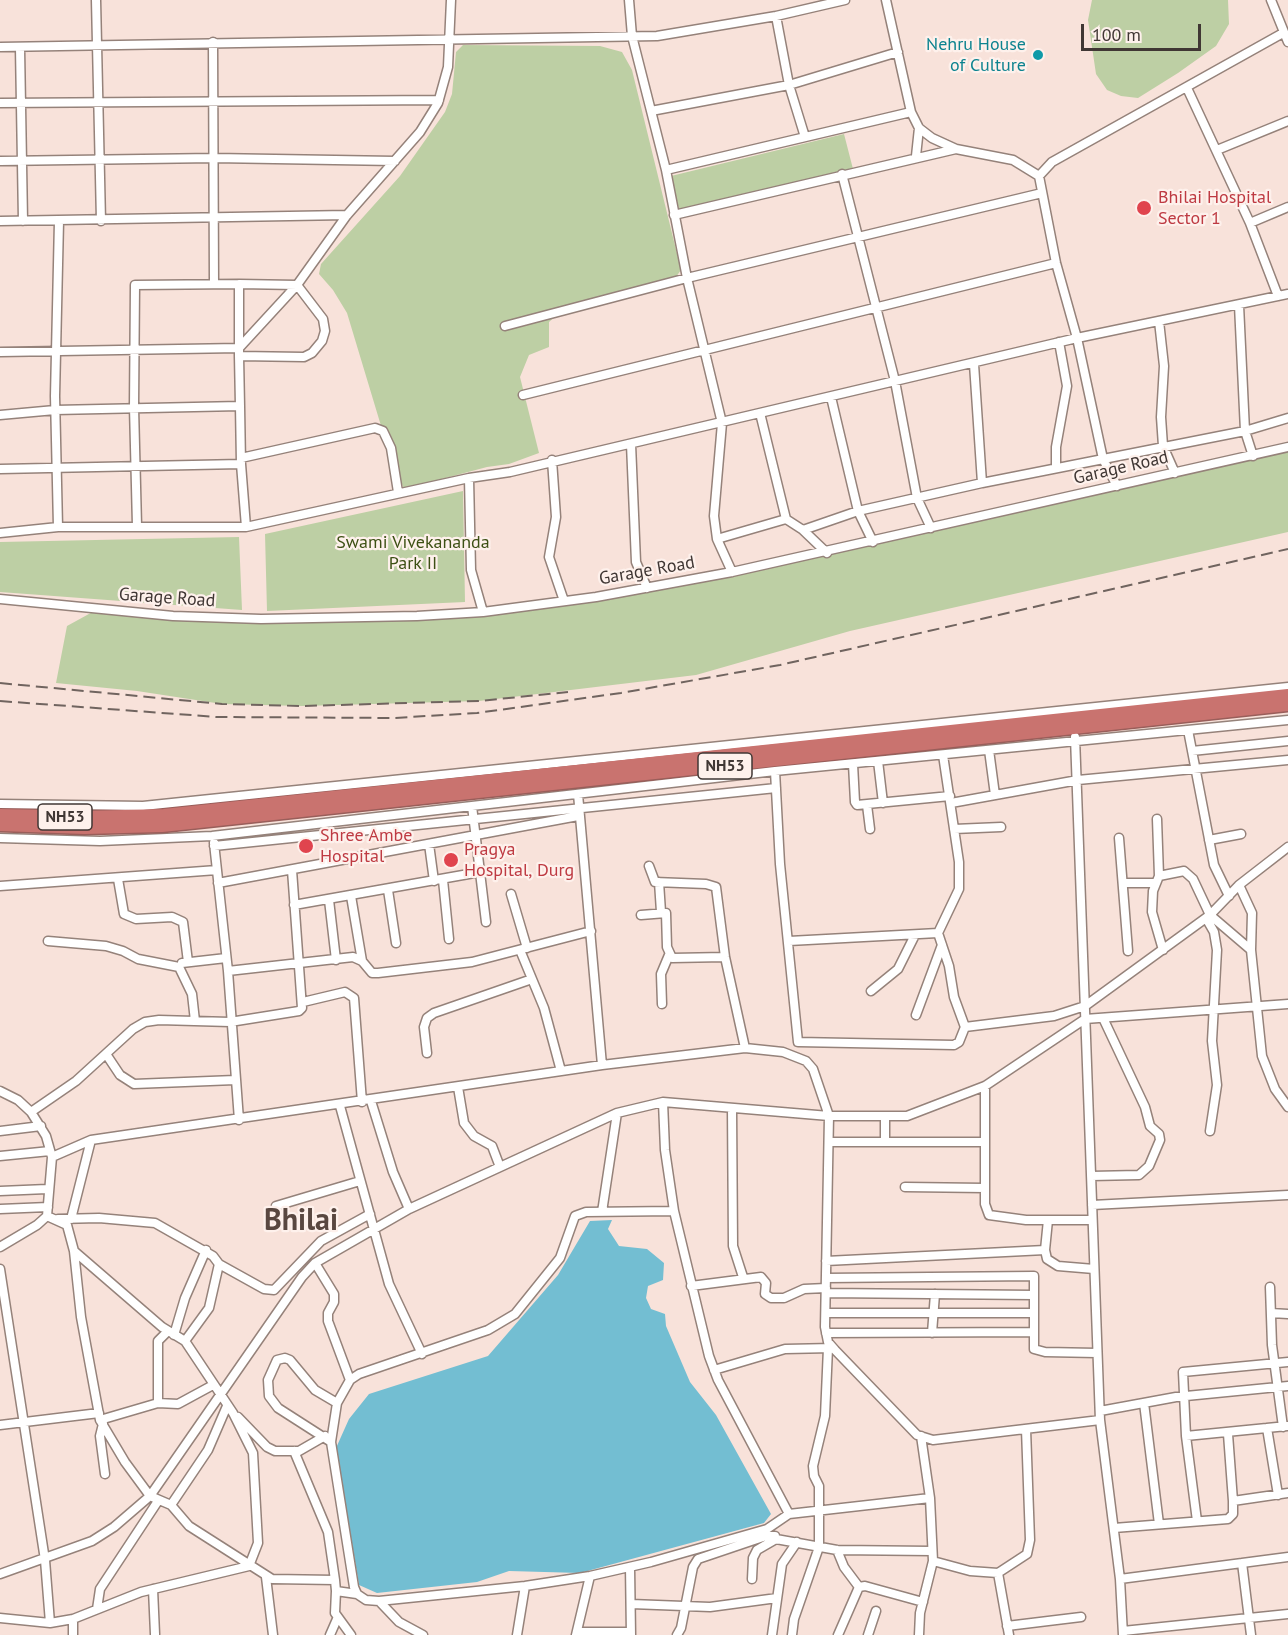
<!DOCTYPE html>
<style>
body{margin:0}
#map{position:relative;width:1288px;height:1635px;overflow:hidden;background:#f8e2da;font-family:"PT Sans",sans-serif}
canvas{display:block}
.scale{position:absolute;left:1081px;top:24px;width:120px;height:27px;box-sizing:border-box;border:3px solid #403734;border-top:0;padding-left:8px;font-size:18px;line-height:21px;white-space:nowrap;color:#403734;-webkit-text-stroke:4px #fef1ec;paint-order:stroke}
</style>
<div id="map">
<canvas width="1288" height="1635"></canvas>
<div class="scale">100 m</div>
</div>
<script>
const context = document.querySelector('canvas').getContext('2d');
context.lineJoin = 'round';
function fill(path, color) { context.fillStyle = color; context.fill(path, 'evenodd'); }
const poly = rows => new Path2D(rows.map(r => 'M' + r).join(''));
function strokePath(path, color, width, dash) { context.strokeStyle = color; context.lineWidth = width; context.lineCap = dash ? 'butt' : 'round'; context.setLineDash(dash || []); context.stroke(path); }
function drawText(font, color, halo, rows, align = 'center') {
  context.font = font + ' "PT Sans",sans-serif'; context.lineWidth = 4.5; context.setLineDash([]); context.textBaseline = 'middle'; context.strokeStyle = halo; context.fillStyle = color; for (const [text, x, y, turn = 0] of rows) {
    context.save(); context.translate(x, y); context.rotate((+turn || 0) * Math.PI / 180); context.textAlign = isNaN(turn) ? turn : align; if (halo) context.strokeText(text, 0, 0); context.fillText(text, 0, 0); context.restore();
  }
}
const green = poly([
 [1092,0,1228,0,1229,24,1216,46,1178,73,1138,98,1121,96,1107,90,1096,74,1088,20],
 [463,45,600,46,622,52,632,70,681,270,673,281,567,306,549,322,549,347,529,355,520,377,539,453,509,464,487,467,404,489,388,449,347,313,333,290,319,274,321,264,400,176,445,112,452,94,456,52],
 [844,134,853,169,679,209,671,176],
 [1288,447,1288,532,850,631,696,675,479,701,302,706,222,704,137,691,56,683,67,626,98,609,261,619,417,616,647,588],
 [463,491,465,602,267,611,265,534],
 [239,537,242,610,0,592,0,542]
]);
const water = poly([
 [612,1220,608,1229,619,1246,647,1249,664,1263,663,1280,648,1286,646,1298,651,1309,665,1314,666,1326,690,1382,716,1415,771,1514,764,1523,580,1573,509,1571,477,1582,377,1593,359,1585,336,1448,349,1419,369,1394,488,1356,558,1275,590,1221]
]);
const minor = poly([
 [96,0,101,221],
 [629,0,632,36,666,170,687,278,722,423,714,516,717,539,732,572],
 [886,0,911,112,919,128,932,138,956,149,1013,160,1039,176],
 [1271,0,1288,42],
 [776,16,789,85,805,137],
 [213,42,214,284],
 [0,47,657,36,776,16,845,0],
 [20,48,23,221],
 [1187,88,1250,223,1278,296],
 [0,103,439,100],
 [651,111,789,85,898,52],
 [1217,150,1288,121],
 [916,156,919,128],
 [0,161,214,158,395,161],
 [666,170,911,112],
 [842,174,895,381,917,498,931,528],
 [674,215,956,149],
 [0,221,347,215],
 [1250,223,1288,207],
 [1239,305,1245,431,1253,456],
 [1159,321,1164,366,1161,417,1163,446,1175,473],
 [505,326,687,278,1042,193],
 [0,352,239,348,297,285,347,215,420,132,438,103,448,67,451,0],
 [239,356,304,357,312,353,322,341,325,331,323,319,297,285,239,284,239,356,240,406,241,464,246,527],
 [974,364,982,483],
 [523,395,1056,263],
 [831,397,858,511,873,542],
 [760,413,786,519,803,530,827,553],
 [0,415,55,410,240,406],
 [631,444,636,562,647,588],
 [241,458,375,428,383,431,391,448,398,492],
 [552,460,556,517,549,557,564,601],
 [1056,468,1056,447,1067,386,1059,342],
 [0,469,241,464],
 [469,478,471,570,483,612],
 [1117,486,1103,459,1077,338,1056,263,1039,176,1052,162,1283,33],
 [137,526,134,407,135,285,239,284],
 [58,527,55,396,59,221],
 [803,530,858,511,982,483,1245,431,1288,418],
 [0,533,58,527,246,527,469,478,510,472,1077,338,1288,294],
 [717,539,786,519],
 [0,599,173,616,261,619,417,616,483,612,596,597,732,572,1288,447],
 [1188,730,1214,865,1229,896],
 [1075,737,1100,1420,1120,1579,1123,1635],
 [989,750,995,795],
 [1192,751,1288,741],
 [943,755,959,862,959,889,938,933,949,966,954,997,965,1027],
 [878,761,883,803],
 [853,764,855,802,857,805,950,796],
 [775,771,780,864,798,1042,954,1045,959,1042,965,1027,1054,1016,1085,1006,1210,915,1239,885,1288,847],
 [578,794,602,1065],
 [951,803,1078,780,1288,760],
 [0,804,143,806,1288,687],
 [867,805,870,829],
 [472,806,486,922],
 [1157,819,1159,876],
 [954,829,1001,827],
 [0,838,100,841,212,836,775,771,1288,720],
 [1119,838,1128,951],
 [1209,840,1241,834],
 [214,843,228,971,239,1120],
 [429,844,434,881],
 [214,846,776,788],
 [649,866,655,882,706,884,716,887,725,957,745,1048],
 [118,879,124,914,136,919,172,917,183,922,188,962],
 [443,880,449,939],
 [659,882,661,912],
 [218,883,578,816],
 [1125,883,1155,883],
 [1239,885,1252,913,1251,950],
 [0,886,217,870],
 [388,890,396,943],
 [511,894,527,948],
 [351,896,362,961],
 [329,900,336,960],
 [294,905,480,872],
 [641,915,666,913,667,947,672,958,725,957],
 [1206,918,1214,932,1217,950,1212,1041,1217,1085,1210,1131],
 [48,941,106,946,123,951,138,959,179,967,192,994,195,1021],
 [789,941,938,933],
 [520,950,544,1008,561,1071],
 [1163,950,1152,912,1153,891,1159,876,1184,871,1193,879,1210,915,1251,950,1262,1056,1275,1089,1288,1107],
 [182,963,226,958],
 [228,971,353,957,362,961,372,973,378,973,472,962,591,931],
 [871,991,898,969,915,935],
 [303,1002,345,992,354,998,362,1102],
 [662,1004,661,974,669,955],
 [916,1015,942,945],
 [427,1053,424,1027,427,1018,434,1013,532,979],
 [106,1054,120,1075,134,1084,235,1080],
 [985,1086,985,1204,989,1215,1026,1220,1092,1220],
 [458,1087,464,1123,474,1136,492,1146,500,1167],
 [0,1091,18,1100,31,1112,46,1136,52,1157,47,1216,37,1225,0,1247],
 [371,1101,393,1172,409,1209],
 [340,1106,389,1284,422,1354],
 [732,1108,733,1246,743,1277],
 [31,1112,76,1081,133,1029,145,1022,159,1020,230,1022,299,1011,302,1008,292,870],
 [885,1116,885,1142],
 [0,1131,41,1126],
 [829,1142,985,1142],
 [0,1156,50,1151],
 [52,1157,91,1140,602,1065,745,1048,783,1052,806,1061,813,1069,829,1116,825,1327,828,1342,835,1350,917,1435,933,1440,1100,1420],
 [1091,1176,1139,1175,1149,1166,1160,1140,1159,1134,1150,1126,1145,1107,1103,1018],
 [905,1187,985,1188],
 [0,1191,47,1189],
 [1092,1205,1288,1195],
 [276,1206,360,1181],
 [0,1209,48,1207],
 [602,1212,617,1113],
 [58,1219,99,1218,155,1223,213,1256,219,1264,209,1308,185,1341],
 [71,1219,91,1140],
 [1045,1250,1048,1220],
 [74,1251,81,1317,100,1420,125,1462,150,1496,171,1505,189,1526,272,1579,335,1580,336,1591,357,1594],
 [826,1261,1045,1250,1047,1259,1058,1266,1094,1269],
 [315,1263,334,1294,334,1302,328,1313,328,1321,350,1380],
 [219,1264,264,1289,274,1290,321,1241,370,1214],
 [0,1269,45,1560,50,1623],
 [826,1278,1034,1276,1034,1349,1045,1352,1097,1353],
 [691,1286,761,1277,766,1283,765,1294,771,1298,784,1298,804,1289,826,1288],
 [1270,1287,1272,1345,1283,1427],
 [826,1293,1034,1295],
 [826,1313,1034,1313],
 [1271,1313,1288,1314],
 [826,1333,1033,1332],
 [932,1333,935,1294],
 [174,1335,185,1298,206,1250],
 [714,1370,785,1349,833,1348],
 [158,1403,158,1341,168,1331],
 [1144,1403,1159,1524],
 [1100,1411,1176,1397,1288,1386],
 [238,1417,267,1447,275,1451,299,1451,325,1436],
 [100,1420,158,1403,178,1404,213,1385],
 [103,1424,100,1436,105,1474],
 [0,1425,99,1413],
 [1267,1428,1278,1495],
 [1228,1434,1233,1501,1288,1493],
 [1186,1436,1287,1426],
 [331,1442,278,1408,269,1396,268,1380,277,1360,285,1358,290,1360,315,1390,337,1403],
 [294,1451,328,1532,335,1580],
 [171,1505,208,1450,227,1406],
 [789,1514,930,1498],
 [1197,1521,1186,1436,1183,1372,1288,1362],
 [1114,1528,1228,1519,1233,1514,1233,1501],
 [837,1550,844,1567,859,1587],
 [933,1561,970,1571,998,1573,1027,1554,1030,1540,1026,1429],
 [1242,1563,1251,1635],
 [630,1567,631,1635],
 [998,1573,1009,1635],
 [0,1574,92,1541,114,1527,150,1496,302,1277,315,1263,409,1209,617,1113,663,1102,829,1116,907,1116,985,1086,1085,1019,1288,1004],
 [266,1577,273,1635],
 [752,1579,753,1558,757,1550,776,1539,837,1550,932,1551],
 [1120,1579,1288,1557],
 [153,1589,155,1634],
 [336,1591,335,1613,351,1635],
 [379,1601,525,1586,590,1576,651,1562,767,1529,789,1514,718,1380,709,1356,674,1211,665,1150,663,1102],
 [631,1604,710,1607,777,1598],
 [97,1609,100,1589,158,1501],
 [0,1618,50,1623,73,1619,141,1592,249,1566,258,1543,253,1453,233,1413,185,1341,162,1327,74,1251,67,1225,47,1216],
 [73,1619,73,1635],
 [1007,1626,1081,1617],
 [1123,1631,1288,1614],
 [578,1632,631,1632],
 [330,1635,337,1619],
 [423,1635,399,1622,379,1601,366,1600,357,1594,354,1587,331,1442,337,1403,350,1380,359,1374,488,1330,515,1314,560,1258,575,1216,586,1212,674,1211],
 [517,1635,525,1586],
 [576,1635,590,1576],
 [677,1635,681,1628,693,1567,698,1559,766,1536,775,1536],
 [772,1635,782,1564,797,1542],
 [792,1635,794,1619,819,1547,819,1486,814,1476,813,1466,825,1416,828,1348],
 [838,1635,859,1587,865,1586,923,1602],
 [868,1635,876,1611],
 [919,1635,920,1613,933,1561,930,1498,921,1436]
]);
const highway = poly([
 [0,815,86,817,164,815,1288,695],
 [0,825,85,828,162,826,1288,705]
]);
const rail = poly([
 [0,683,222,704,302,706,479,701,568,692],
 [0,701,217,717,394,718,477,713,621,693,780,665,1288,549]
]);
const markers = [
 [1038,55,6,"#0f9aa8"],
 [1144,208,8,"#e0444e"],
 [306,846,8,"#e0444e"],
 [451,860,8,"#e0444e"]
];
const shields = [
 [725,766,54],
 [65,817,54]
];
const shieldNames = [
 ["NH53",725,766],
 ["NH53",65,817]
];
const cultureNames = [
 ["Nehru House",1026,45],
 ["of Culture",1026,66]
];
const healthNames = [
 ["Bhilai Hospital",1158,198],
 ["Sector 1",1158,219],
 ["Shree Ambe",320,836],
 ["Hospital",320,857],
 ["Pragya",464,850],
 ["Hospital, Durg",464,871]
];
const streetNames = [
 ["Garage Road",1121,468,-13],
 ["Garage Road",647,571,-10],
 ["Garage Road",167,598,4]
];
const parkNames = [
 ["Swami Vivekananda",413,543],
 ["Park II",413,564]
];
const townNames = [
 ["Bhilai",301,1221]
];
fill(green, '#bdcfa4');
fill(water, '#73bed2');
strokePath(minor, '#95827a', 11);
strokePath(highway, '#995e5a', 15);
strokePath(minor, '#fff', 8);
strokePath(highway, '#c9736f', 12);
strokePath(rail, '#70645f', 2, [12, 6]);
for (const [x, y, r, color] of markers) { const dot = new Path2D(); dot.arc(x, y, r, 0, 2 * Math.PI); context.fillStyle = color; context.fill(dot); strokePath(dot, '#fef1ec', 2); }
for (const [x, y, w] of shields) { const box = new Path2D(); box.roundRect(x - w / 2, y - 13, w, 26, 4.5); context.fillStyle = '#fef1ec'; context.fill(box); strokePath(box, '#403734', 1.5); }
drawText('bold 16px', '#403734', null, shieldNames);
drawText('18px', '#0d838f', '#fef1ec', cultureNames, 'right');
drawText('18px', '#be3a42', '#fef1ec', healthNames, 'left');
drawText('18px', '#403734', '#fef1ec', streetNames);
drawText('18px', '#3d5014', '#fef1ec', parkNames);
drawText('bold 30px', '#594740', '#fef1ec', townNames);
</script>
